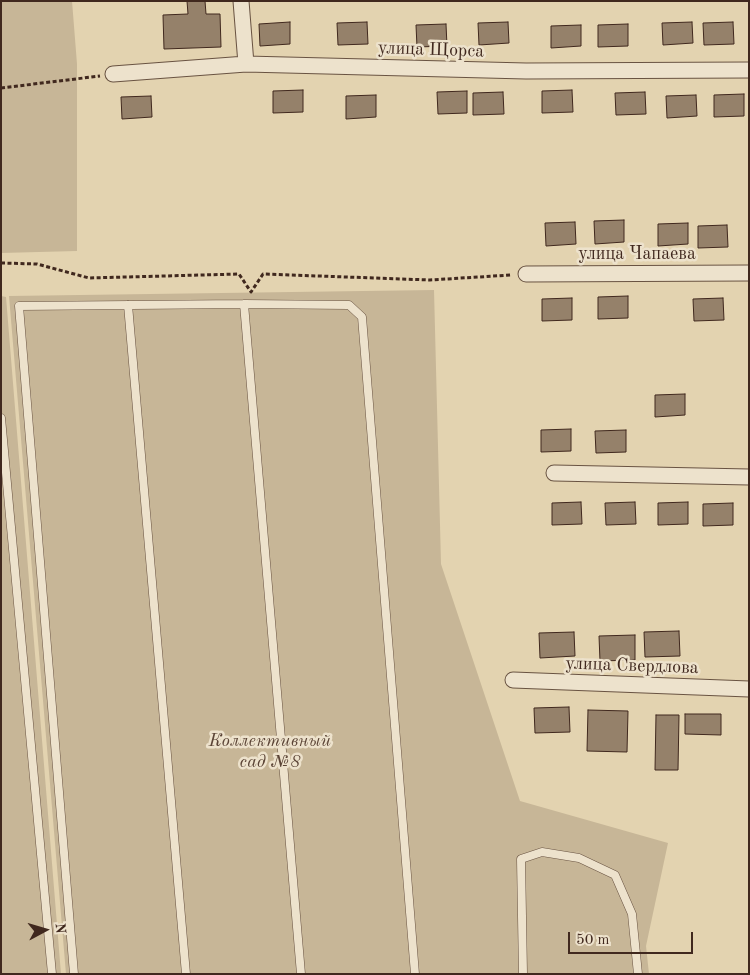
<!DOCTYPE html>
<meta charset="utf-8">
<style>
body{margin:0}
#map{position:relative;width:750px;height:975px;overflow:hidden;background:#e3d3b0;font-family:"Old Standard TT",serif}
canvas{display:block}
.frame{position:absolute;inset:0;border:2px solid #40281e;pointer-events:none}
.north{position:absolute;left:20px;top:905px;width:50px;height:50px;-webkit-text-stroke:4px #ede2cc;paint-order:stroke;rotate:84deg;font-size:14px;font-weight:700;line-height:20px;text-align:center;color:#40281e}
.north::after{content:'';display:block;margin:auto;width:18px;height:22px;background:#40281e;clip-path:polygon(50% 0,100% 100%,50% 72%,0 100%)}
.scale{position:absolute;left:568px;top:932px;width:125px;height:22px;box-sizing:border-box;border:2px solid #40281e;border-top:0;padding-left:6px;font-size:15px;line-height:18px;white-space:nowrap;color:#40281e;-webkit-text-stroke:4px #ede2cc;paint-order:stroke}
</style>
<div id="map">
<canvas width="750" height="975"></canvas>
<div class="frame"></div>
<div class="north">N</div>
<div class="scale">50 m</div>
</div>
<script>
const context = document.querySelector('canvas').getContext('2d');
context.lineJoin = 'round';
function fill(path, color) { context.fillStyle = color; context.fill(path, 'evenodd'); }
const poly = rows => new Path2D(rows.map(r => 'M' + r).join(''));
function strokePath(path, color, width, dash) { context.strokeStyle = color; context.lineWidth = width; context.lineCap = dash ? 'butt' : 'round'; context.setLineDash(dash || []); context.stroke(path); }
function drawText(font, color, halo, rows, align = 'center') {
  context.font = font + ' "Old Standard TT",serif'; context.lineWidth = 5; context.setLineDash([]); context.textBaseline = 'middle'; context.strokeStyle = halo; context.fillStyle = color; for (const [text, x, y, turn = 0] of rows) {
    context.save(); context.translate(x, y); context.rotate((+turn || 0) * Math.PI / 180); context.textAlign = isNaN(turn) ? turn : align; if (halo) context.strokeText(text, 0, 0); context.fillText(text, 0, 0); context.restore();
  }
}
const green = poly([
 [1,1,72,1,77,64,77,251,1,253],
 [434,290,441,564,520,801,668,843,646,946,649,974,66,974,9,296],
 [1,296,6,297,61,974,1,974]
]);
const building = poly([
 [187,1,205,1,206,14,220,14,221,47,164,49,163,15,188,14,187,1],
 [290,22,290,44,260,46,259,24,290,22],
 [367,22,368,44,338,45,337,23,367,22],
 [508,22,509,43,479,45,478,23,508,22],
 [692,22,693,43,663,45,662,23,692,22],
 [733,22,734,44,704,45,703,23,733,22],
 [446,24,447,46,417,47,416,25,446,24],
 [628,24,628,46,598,47,598,25,628,24],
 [581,25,581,46,551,48,551,26,581,25],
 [303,90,303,112,273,113,273,91,303,90],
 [572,90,573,112,542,113,542,91,572,90],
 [467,91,467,113,438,114,437,92,467,91],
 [503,92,504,114,473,115,473,93,503,92],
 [645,92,646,114,616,115,615,93,645,92],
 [744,94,744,116,714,117,714,95,744,94],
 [376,95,376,117,346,119,346,96,376,95],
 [696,95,697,116,667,118,666,96,696,95],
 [151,96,152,117,122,119,121,97,151,96],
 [624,220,624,242,595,244,594,221,624,220],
 [575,222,576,244,546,246,545,223,575,222],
 [688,223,688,244,658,246,658,224,688,223],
 [727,225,728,247,698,248,698,226,727,225],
 [628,296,628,318,598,319,598,297,628,296],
 [572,298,572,320,542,321,542,299,572,298],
 [723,298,724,320,694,321,693,299,723,298],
 [685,394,685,415,655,417,655,395,685,394],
 [571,429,571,451,541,452,541,430,571,429],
 [626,430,626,452,596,453,595,431,626,430],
 [581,502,582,524,552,525,552,503,581,502],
 [635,502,636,524,606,525,605,503,635,502],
 [688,502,688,524,658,525,658,503,688,502],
 [733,503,733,525,703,526,703,504,733,503],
 [679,631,680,656,645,657,644,632,679,631],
 [574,632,575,656,540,658,539,633,574,632],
 [635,635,635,660,600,661,599,636,635,635],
 [569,707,570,732,535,733,534,708,569,707],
 [588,710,628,711,627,752,587,751,588,710],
 [685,714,721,714,721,735,685,734,685,714],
 [656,715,679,715,678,770,655,770,656,715]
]);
const path = poly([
 [1,88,100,76],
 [1,263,37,264,89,278,239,274,251,292,263,274,430,280,511,275]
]);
const service = poly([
 [128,305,186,974],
 [1,418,52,974],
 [74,974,19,306,244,304],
 [301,974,244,304,349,305,362,317,415,974],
 [523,974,521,859,542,852,579,858,615,875,632,914,638,974]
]);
const minor = poly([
 [241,1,246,64],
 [113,74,246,64,526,71,749,70],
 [526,274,749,273],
 [554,473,749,477],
 [513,680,749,689]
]);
const streetNames = [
 ["улица Щорса",431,50,2],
 ["улица Чапаева",637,254],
 ["улица Свердлова",632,666,2]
];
const parkNames = [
 ["Коллективный",270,741],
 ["сад №8",270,762]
];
fill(green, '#c7b697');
fill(building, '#95816a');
strokePath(building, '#40281e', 1);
strokePath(service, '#695342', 9);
strokePath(minor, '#695342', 17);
strokePath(path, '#40281e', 3, [4, 2.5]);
strokePath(service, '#ede2cc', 8);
strokePath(minor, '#ede2cc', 15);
drawText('18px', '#40281e', '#ede2cc', streetNames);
drawText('italic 18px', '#5b4436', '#ede2cc', parkNames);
</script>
